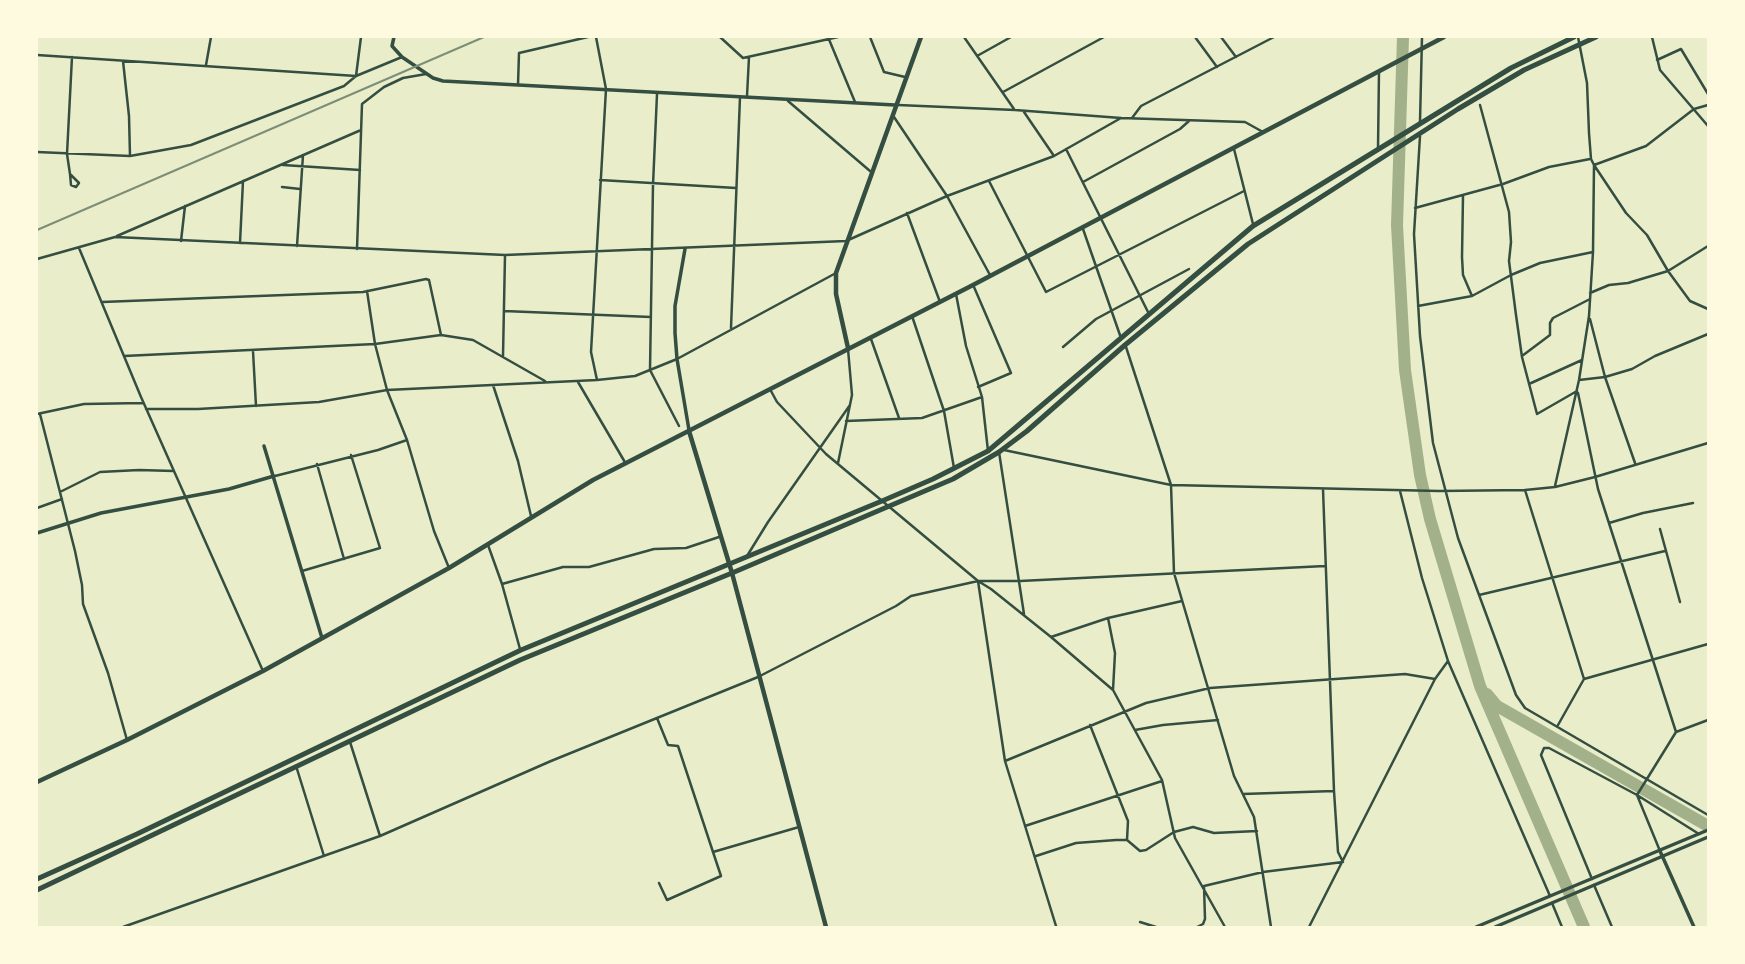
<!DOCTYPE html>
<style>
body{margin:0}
#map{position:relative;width:1745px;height:964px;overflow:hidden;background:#e9edc9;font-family:Rubik,sans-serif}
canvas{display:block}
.frame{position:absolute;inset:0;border:38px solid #fefae0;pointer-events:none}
</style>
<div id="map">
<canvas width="1745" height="964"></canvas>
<div class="frame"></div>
</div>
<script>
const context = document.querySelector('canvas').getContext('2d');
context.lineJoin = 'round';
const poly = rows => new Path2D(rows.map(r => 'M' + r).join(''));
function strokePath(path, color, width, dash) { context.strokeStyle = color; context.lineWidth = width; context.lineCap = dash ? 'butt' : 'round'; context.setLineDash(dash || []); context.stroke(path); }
const river = poly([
 [1403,37,1397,225,1405,370,1420,475,1430,519,1480,686,1584,927],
 [1487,694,1497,706,1708,826]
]);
const minor = poly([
 [596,37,606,89,591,352,597,380],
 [720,37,743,58,838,37],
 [828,37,855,102],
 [870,37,884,72,905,77],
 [964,37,1014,109],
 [1195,37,1217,67],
 [1221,37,1236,57],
 [1652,37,1660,70,1708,126],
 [37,55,356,76],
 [977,56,1011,37],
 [1657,60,1681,49,1708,94],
 [123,61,129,116,130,156],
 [206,65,211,37],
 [356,76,361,37],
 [518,85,519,53,588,37],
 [1003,92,1104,37],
 [657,94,653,185,650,370,679,426],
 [747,96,749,57],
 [788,101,870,171],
 [898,105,1015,110,1121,118,1245,122,1263,132],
 [1480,105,1509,212,1511,242,1509,261,1516,315,1522,357,1537,414,1577,391],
 [1708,105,1694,109,1646,146,1594,165,1626,213,1647,235,1668,271,1690,301,1708,309],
 [1024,112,1054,156],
 [894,117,947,196,990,275],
 [1132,118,1141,106,1274,37],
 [1420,122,1422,37],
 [1420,136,1414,234,1420,336,1433,443,1458,538,1516,695,1525,708,1708,815],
 [1378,148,1379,71],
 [1066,149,1148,312],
 [1234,149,1253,224],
 [37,152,130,156,191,145,344,86,356,76,402,57],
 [283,165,360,170],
 [70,174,71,185,76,187,79,183,70,174,67,154,72,57],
 [600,180,736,188],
 [989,181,1046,292,1244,191],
 [1083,182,1180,129,1189,121],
 [282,187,300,189],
 [1463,196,1462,257,1463,275,1472,296],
 [1415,208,1503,184,1549,167,1590,159],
 [907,213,940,302],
 [1083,229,1121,338],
 [117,236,361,130],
 [181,241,185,206],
 [240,243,243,181],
 [297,246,303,155],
 [79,248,141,397,263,671],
 [357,249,362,104,384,87,403,78,426,74],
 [37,259,115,237,505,255,846,241,947,196,1054,156,1121,118],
 [974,287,1011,373,978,387],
 [367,291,375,344,387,390,407,440,434,531,449,568],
 [1590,293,1609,285,1628,283,1668,271,1708,246],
 [956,294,966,346,982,397,988,451],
 [102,302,363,292,426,279,429,280,441,335],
 [1418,306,1472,296,1511,275,1540,263,1593,252],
 [504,311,651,317],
 [912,316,944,411,954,468],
 [1590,319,1605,377,1635,463],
 [731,328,740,97],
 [871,339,899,418],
 [1063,347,1096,319,1189,269],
 [1126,347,1171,485,1174,573,1234,776,1254,817,1271,927],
 [253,351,256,406],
 [124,356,375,344,441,335,473,340,545,381],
 [503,356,505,255],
 [1522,356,1550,335,1550,323,1553,318,1590,299],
 [1579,380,1605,377,1632,369,1655,356,1708,334],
 [578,382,626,464],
 [1529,384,1582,360],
 [493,385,518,461,531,516],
 [771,391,777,402,826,454,978,581,991,589,1051,637,1113,690,1162,780,1175,838,1225,927],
 [1578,393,1598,489,1676,732],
 [146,409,198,409,319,402,387,390,597,380,635,376,677,359,836,273],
 [37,414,84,404,143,403],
 [40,414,75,551,82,585,83,604,108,673,127,740],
 [846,421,922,418,982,397],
 [1004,450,1171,485,1439,491,1525,490,1555,487,1595,477,1708,443],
 [999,452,1024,614],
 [838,463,852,395,848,349],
 [317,464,344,559],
 [275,476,378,450,407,440],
 [1555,486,1579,380,1589,316,1593,252,1594,165,1591,159,1589,133,1587,83,1578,37],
 [1323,489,1334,791,1338,852,1343,862],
 [1525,490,1584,679],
 [1400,491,1422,578,1448,661,1550,896],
 [60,492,100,472,139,470,174,471],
 [37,508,62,499],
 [1609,523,1643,513,1693,503],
 [1660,529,1680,602],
 [488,545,502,584,520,649],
 [747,556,768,522,850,405],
 [302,571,380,548,351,455],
 [978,581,1005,761,1056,926],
 [502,584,563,567,589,567,654,549,686,548,719,537],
 [1479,595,1665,551],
 [1108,618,1115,653,1113,690],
 [1051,637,1108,618,1182,601],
 [657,718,668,745,678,746,713,852],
 [1090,725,1128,821,1127,840],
 [1558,725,1584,679,1708,644],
 [1135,730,1163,725,1218,720],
 [350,742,380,836],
 [1005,761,1146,703,1210,688,1405,674,1435,679],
 [297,769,324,856],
 [1243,794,1334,791],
 [1025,826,1162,781],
 [1660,851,1637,795,1676,732,1708,720],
 [1036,856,1076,843,1116,840,1127,840,1140,851,1146,850,1174,832,1193,827,1214,833,1257,831],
 [1592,879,1541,755,1544,748,1549,748,1637,795,1699,834],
 [659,883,667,900,721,876,713,852,799,827],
 [1594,885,1612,927],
 [1552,903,1562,927],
 [1140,922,1156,927],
 [123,927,380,836,551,761,758,677,896,606,911,596,978,581,1020,581,1325,566],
 [1197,927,1203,924,1205,919,1204,886,1263,872,1343,862],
 [1309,927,1435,679,1448,661]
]);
const tertiary = poly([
 [394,37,392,46,402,57,433,78,443,81,895,105],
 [685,249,675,306,675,333,677,359,689,430],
 [264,446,322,638],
 [37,533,101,513,229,489,274,476],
 [1660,851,1694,927],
 [1476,927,1708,830],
 [1495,927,1708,837]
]);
const secondary = poly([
 [848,348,836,294,836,273,921,37],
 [689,431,732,573,826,927],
 [37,782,127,740,263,671,449,568,593,480,973,285,1444,37]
]);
const trunk = poly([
 [37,879,137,834,521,650,882,501,933,479,988,451,1253,226,1511,68,1574,37],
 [37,890,520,660,732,573,953,479,999,452,1027,431,1125,345,1248,244,1458,109,1524,70,1596,37]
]);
const rail = poly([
 [37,230,484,37]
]);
strokePath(river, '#a3b18a', 12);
strokePath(minor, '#344e41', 2.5);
strokePath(tertiary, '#344e41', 3.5);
strokePath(secondary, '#344e41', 4.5);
strokePath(trunk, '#344e41', 5);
strokePath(rail, '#7c8e77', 2);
</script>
